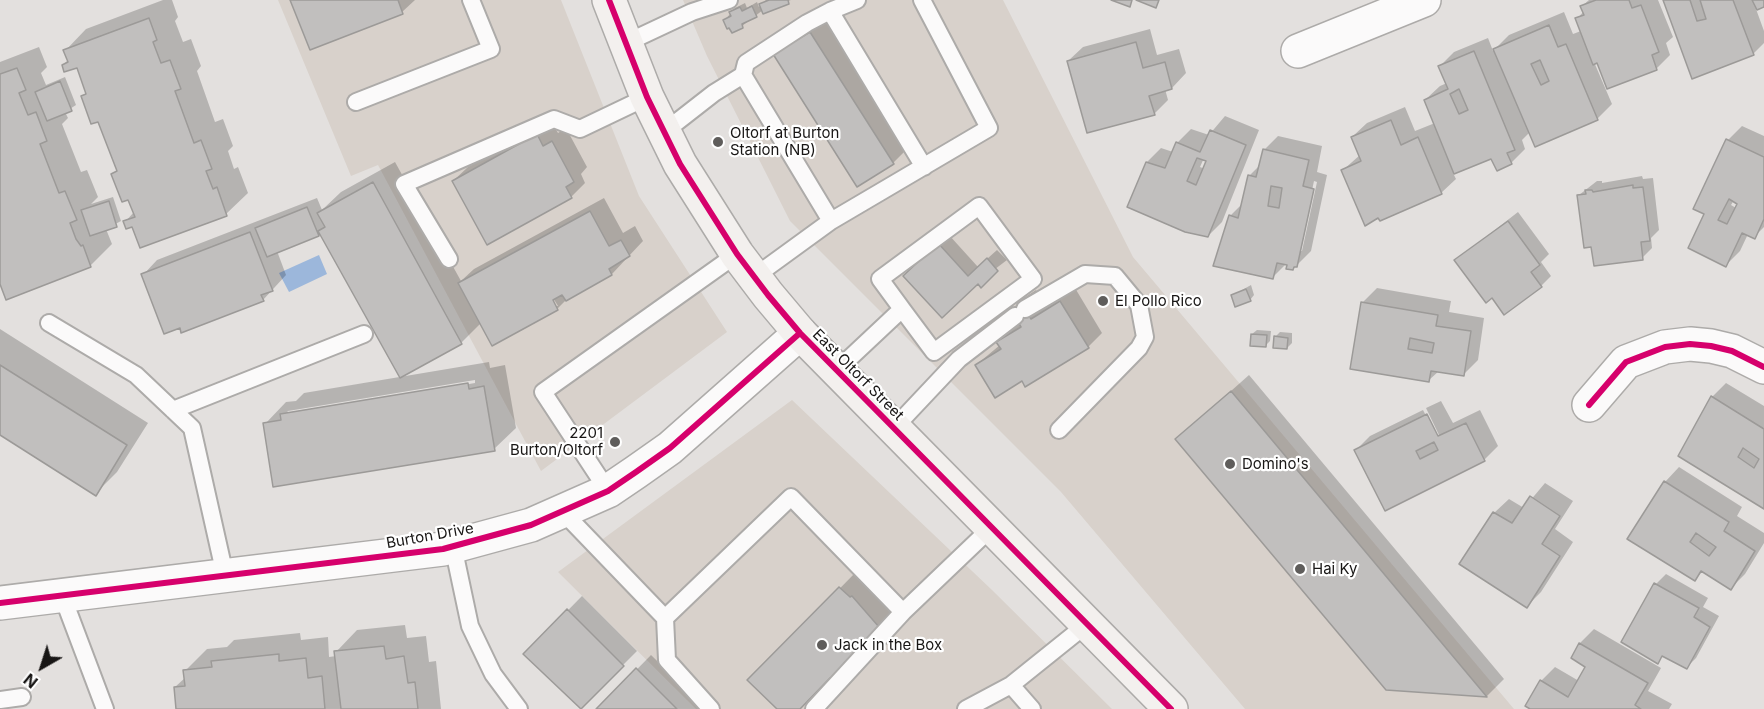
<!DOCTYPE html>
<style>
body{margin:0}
#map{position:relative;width:1764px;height:709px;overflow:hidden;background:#e3e0de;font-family:Inter,sans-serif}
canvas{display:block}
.north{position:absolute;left:12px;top:637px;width:60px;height:60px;-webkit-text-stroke:4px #fff;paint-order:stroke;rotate:219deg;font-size:16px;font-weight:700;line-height:24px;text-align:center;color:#181615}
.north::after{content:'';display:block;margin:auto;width:21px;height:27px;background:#181615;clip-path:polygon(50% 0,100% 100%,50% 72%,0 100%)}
</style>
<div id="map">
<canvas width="1764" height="709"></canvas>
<div class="north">N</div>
</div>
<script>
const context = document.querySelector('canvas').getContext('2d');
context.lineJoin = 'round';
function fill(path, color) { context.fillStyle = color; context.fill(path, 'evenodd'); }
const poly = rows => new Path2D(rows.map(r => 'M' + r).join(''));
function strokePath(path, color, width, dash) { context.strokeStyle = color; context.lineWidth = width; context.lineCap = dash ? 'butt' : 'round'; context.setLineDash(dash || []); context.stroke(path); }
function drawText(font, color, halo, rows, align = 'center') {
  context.font = font + ' Inter,sans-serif'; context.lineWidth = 4.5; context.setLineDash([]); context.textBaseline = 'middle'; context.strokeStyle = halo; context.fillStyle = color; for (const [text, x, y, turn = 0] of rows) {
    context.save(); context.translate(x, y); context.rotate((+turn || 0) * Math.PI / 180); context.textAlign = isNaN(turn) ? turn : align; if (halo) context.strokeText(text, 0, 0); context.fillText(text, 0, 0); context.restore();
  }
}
const built = poly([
 [278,0,561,0,639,196,727,332,541,471,378,165,351,176],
 [683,0,1003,0,1133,257,1514,709,1245,709,1061,492,790,221,707,56],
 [792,400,992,590,1112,709,696,709,558,572]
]);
const water = poly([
 [319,255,327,274,289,292,279,273]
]);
const shadow = poly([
 [163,0,172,0,178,17,175,21,183,42,191,39,201,66,197,71,215,122,223,119,233,146,228,151,234,169,238,167,248,193,226,214,141,246,133,225,125,222,134,212,129,198,113,174,118,169,99,120,83,96,87,92,78,66,63,65,68,60,65,51,86,29],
 [292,0,415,0,402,12],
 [766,0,791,0,763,10,742,26,725,20,735,8,745,3,747,8,757,2,759,7],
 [1589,0,1658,0,1673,37,1666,43,1670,55,1656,69,1594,62,1612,104,1598,118,1536,145,1530,132,1522,140,1525,149,1511,163,1492,157,1453,173,1456,179,1441,193,1366,224,1343,170,1360,155,1352,137,1367,123,1405,107,1415,131,1435,123,1425,100,1440,86,1447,83,1440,66,1454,52,1488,38,1493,51,1509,35,1564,12,1573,34,1581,31,1577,19,1584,11,1582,6],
 [1665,0,1764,0,1764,5,1756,9,1764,31,1764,43,1753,54,1692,77],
 [824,18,907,149,893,163,775,55],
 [1150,29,1157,55,1179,49,1186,73,1172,88,1165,89,1168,100,1154,114,1068,61,1083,47],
 [39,47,47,67,41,73,46,85,65,77,76,105,65,112,68,118,62,124,81,172,87,170,98,197,91,204,113,197,121,221,106,229,112,244,91,265,7,298,0,280,0,62],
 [1225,116,1259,130,1222,222,1208,236,1147,162,1161,148,1173,152,1177,143,1191,129,1209,135],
 [1204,158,1208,160,1205,169,1200,167],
 [551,121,558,133,566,128,587,167,581,174,585,183,571,197,453,181,468,167],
 [1742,126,1764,136,1764,227,1754,237,1748,234,1740,251,1726,265,1706,213,1728,140],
 [1734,200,1739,203,1736,208,1731,205],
 [1278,136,1322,146,1317,172,1327,175,1311,251,1293,269,1289,261,1273,277,1230,216,1243,203,1249,176,1261,164,1264,150],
 [1314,181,1317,182,1302,251,1299,251],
 [395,162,461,281,474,269,604,198,623,233,635,226,643,241,612,274,569,297,557,309,481,323,462,342,401,376,320,232,277,251,286,275,263,300,143,275,157,260,317,198,322,210,341,192],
 [550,293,558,306,554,306],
 [1642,176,1643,179,1653,178,1659,230,1651,238,1652,248,1642,258,1593,245,1579,195,1597,181,1602,181,1602,183],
 [1518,212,1549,254,1541,262,1551,276,1541,286,1493,296,1456,260],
 [949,235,978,267,997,250,1007,260,978,282,905,276],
 [1251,285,1254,295,1250,300,1233,295],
 [1075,288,1102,333,1088,347,1023,379,976,365,1000,345,998,342,1012,328,1021,323,1013,310,1027,296,1036,290,1046,306],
 [1377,288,1451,301,1449,312,1484,318,1478,360,1463,375,1439,371,1429,380,1363,302],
 [0,329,148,423,117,472,95,494,0,433],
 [1257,330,1271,331,1270,341,1265,346,1252,334],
 [1280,332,1292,333,1292,343,1287,348,1275,337],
 [489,362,490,368,505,365,516,428,494,449,265,424,286,402,296,401,304,393],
 [475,380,475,383,285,415,288,411],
 [1249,375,1504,679,1487,696,1386,688,1177,439],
 [1726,383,1764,406,1764,507,1680,456,1712,397],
 [1441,401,1453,423,1480,410,1498,446,1484,460,1385,509,1356,450,1370,436,1423,410,1436,435,1439,435,1426,408],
 [1679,467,1742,507,1737,516,1764,533,1764,543,1745,574,1731,588,1703,571,1695,579,1630,539,1665,482],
 [1545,483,1573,501,1555,529,1573,542,1541,592,1527,606,1494,513,1509,499,1524,508],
 [854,574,892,612,857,648,863,654,830,676,798,709,779,709,750,680],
 [1666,574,1708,598,1703,607,1719,616,1696,658,1687,667,1664,655,1658,662,1623,642,1656,584],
 [582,596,637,651,580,708,525,654],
 [405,625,407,638,426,636,429,662,436,661,441,709,177,709,175,687,186,677,185,671,207,649,227,647,234,640,300,633,301,640,328,637,329,657,336,656,336,652,357,630],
 [1594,629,1661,668,1648,691,1672,704,1669,709,1533,709,1541,681,1555,667,1579,681,1587,666,1573,657,1580,643],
 [651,655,706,709,598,709]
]);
const building = poly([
 [290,0,398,0,403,14,310,50,290,0],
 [769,0,788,0,789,4,763,14,759,4,769,0],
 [1111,0,1132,0,1130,7,1111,0],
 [1136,0,1159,0,1156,8,1136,0],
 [1596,0,1629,0,1632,8,1641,5,1659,52,1652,55,1657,70,1607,89,1597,63,1593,65,1575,18,1584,15,1580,6,1596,0],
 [1663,0,1690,0,1697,21,1706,19,1700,0,1733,0,1754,55,1692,79,1663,0],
 [1752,0,1764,0,1764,7,1757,10,1752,0],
 [752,6,757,17,742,24,743,28,732,33,729,28,727,29,723,20,731,16,729,12,740,7,742,11,752,6],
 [149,18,157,40,153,42,161,63,170,60,181,89,175,91,194,143,201,140,212,169,206,171,213,189,217,187,227,216,140,248,132,227,126,229,123,221,135,217,128,200,122,202,111,174,117,171,98,122,91,124,81,96,86,94,77,68,64,72,62,65,68,62,63,50,149,18],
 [1549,25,1558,47,1566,44,1598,120,1535,147,1493,49,1549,25],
 [1540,60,1549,81,1541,85,1531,64,1540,60],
 [810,32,894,164,857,187,773,54,810,32],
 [1136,42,1143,68,1165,62,1172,89,1149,96,1155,115,1087,133,1067,61,1136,42],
 [1474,51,1515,150,1507,153,1512,164,1497,171,1491,159,1454,174,1424,100,1448,89,1438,66,1474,51],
 [1459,89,1468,110,1459,114,1450,94,1459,89],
 [17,68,26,90,19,93,28,115,36,112,47,141,40,144,59,193,65,191,77,220,70,223,76,239,81,246,83,245,91,267,6,300,0,284,0,74,17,68],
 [60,81,72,111,47,121,35,92,60,81],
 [1391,120,1401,145,1418,137,1442,194,1380,221,1378,218,1365,226,1341,170,1361,161,1351,137,1391,120],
 [1210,130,1246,145,1208,237,1185,232,1127,207,1146,162,1165,168,1176,142,1200,152,1210,130],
 [1197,158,1206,161,1196,185,1187,181,1197,158],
 [537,134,543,146,552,141,574,182,566,187,572,198,487,245,452,181,537,134],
 [1726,139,1764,157,1764,219,1755,239,1742,233,1726,267,1688,248,1704,214,1693,209,1726,139],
 [1729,199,1737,204,1727,224,1718,220,1729,199],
 [1263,149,1309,160,1303,186,1314,189,1297,267,1294,267,1293,270,1286,269,1287,265,1277,263,1273,279,1213,266,1229,215,1238,218,1248,175,1256,177,1263,149],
 [1271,186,1282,188,1279,208,1268,206,1271,186],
 [373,182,462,344,400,378,318,231,325,227,317,213,373,182],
 [1633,185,1633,188,1643,187,1650,241,1641,242,1643,260,1594,266,1591,247,1584,248,1577,195,1586,194,1585,190,1592,190,1593,192,1633,185],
 [109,201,117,227,90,236,81,210,109,201],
 [307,207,319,236,267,257,255,228,307,207],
 [590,211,609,246,621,240,630,256,609,269,612,275,566,301,562,295,553,300,558,310,492,346,458,283,590,211],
 [1508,221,1540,265,1531,272,1542,287,1504,315,1492,298,1486,303,1454,260,1508,221],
 [250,232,273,291,261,295,264,301,181,333,180,328,164,334,141,274,250,232],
 [938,243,968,276,987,258,998,271,981,288,978,284,942,318,903,276,938,243],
 [1246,289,1251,301,1235,307,1231,295,1246,289],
 [1060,301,1089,348,1025,387,1022,381,995,398,975,365,1001,349,996,342,1021,327,1011,310,1021,303,1031,319,1060,301],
 [1361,302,1438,315,1436,326,1471,331,1464,376,1431,371,1429,382,1350,369,1361,302],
 [1410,338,1434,343,1432,353,1408,349,1410,338],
 [1251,334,1267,335,1266,347,1250,346,1251,334],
 [1274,336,1288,338,1287,349,1273,348,1274,336],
 [0,365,127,445,96,496,0,435,0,365],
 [468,383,469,389,484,386,495,451,273,487,263,423,281,420,280,414,468,383],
 [1231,391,1487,697,1386,690,1175,439,1231,391],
 [1711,396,1764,429,1764,509,1678,456,1711,396],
 [1743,448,1759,459,1754,468,1738,457,1743,448],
 [1427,414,1438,436,1466,423,1485,461,1385,511,1354,450,1427,414],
 [1434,442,1438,450,1420,459,1416,451,1434,442],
 [1664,481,1729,522,1724,531,1755,551,1731,590,1701,571,1695,581,1627,539,1664,481],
 [1696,533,1716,547,1709,556,1690,542,1696,533],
 [1530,496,1560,516,1542,544,1560,556,1527,608,1459,564,1493,512,1512,523,1530,496],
 [1654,583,1699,608,1694,617,1710,627,1687,669,1662,656,1658,664,1621,642,1654,583],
 [839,587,850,597,852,596,879,627,844,663,850,670,836,684,830,678,800,709,777,709,747,680,839,587],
 [567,609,624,666,581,709,523,654,567,609],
 [1579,643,1648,683,1635,705,1641,709,1530,709,1525,706,1540,680,1568,697,1585,667,1571,658,1579,643],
 [384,646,386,659,404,656,408,683,415,682,418,709,341,709,334,651,384,646],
 [279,654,279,661,306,658,308,678,322,676,325,709,176,709,174,687,185,686,183,670,212,667,211,661,279,654],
 [636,668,677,709,596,709,636,668]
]);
const service = poly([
 [830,11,857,0],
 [626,43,692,12,729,0],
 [743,75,746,63,807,23,830,11,924,167],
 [356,102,491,49,471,0],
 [664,132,714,93,743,75,831,221,754,277],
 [831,221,989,128,922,0],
 [449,259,404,184,554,119,580,129,647,97],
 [1025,309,1085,274,1115,276,1139,305,1145,337,1139,348,1059,430],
 [49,323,136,375,192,428,225,575],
 [837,370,902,309,934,352,1033,279,979,206,880,279,902,309],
 [173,410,364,334],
 [894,428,959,359,1015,316],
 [608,491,543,392,737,254],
 [562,511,665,618,791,497,903,612,992,527],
 [453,546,470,626,493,674,519,709],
 [62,595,105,709],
 [665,618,667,660,711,709],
 [1011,685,1032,709],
 [0,700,22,697],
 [814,709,903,612],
 [966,709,1011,685,1087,624]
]);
const minor = poly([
 [1298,51,1424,0],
 [1589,405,1626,362,1665,347,1690,344,1711,346,1732,351,1764,367]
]);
const tertiary = poly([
 [0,603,443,549,531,525,608,491,636,472,670,448,800,333]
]);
const secondary = poly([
 [609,0,647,97,680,164,737,254,768,295,800,333,1171,709]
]);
const cycleway = poly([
 [609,0,647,97,680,164,737,254,768,295,800,333,1171,709],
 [1589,405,1626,362,1665,347,1690,344,1711,346,1732,351,1764,367],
 [0,603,443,549,531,525,608,491,636,472,670,448,800,333]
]);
const markers = [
 [718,142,6,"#5f5d5b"],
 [1103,301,6,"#5f5d5b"],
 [615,442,6,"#5f5d5b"],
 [1230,464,6,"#5f5d5b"],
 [1300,569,6,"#5f5d5b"],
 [822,645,6,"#5f5d5b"]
];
const poiNames = [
 ["Oltorf at Burton",730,133],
 ["Station (NB)",730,150],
 ["El Pollo Rico",1115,301],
 ["2201",603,433,"right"],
 ["Burton/Oltorf",603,450,"right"],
 ["Domino's",1242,464],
 ["Hai Ky",1312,569],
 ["Jack in the Box",834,645]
];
const streetNames = [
 ["East Oltorf Street",858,375,45],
 ["Burton Drive",430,536,-10]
];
fill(built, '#d8d1cb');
fill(water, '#9cb7db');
fill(shadow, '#0003');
fill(building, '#c1bfbe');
strokePath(building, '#9c9a98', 1.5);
strokePath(service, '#adaba9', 20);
strokePath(minor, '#adaba9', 36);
strokePath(tertiary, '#adaba9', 36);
strokePath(secondary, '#adaba9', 36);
strokePath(service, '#fbfafa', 16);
strokePath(minor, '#fbfafa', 33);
strokePath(tertiary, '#fbfafa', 33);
strokePath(secondary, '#f3f0ee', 33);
strokePath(cycleway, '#d6006c', 6);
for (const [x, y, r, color] of markers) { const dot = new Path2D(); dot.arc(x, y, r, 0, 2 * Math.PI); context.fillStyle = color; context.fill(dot); strokePath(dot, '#fff', 2); }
drawText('15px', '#181615', '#fff', poiNames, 'left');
drawText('15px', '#181615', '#fff', streetNames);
</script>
